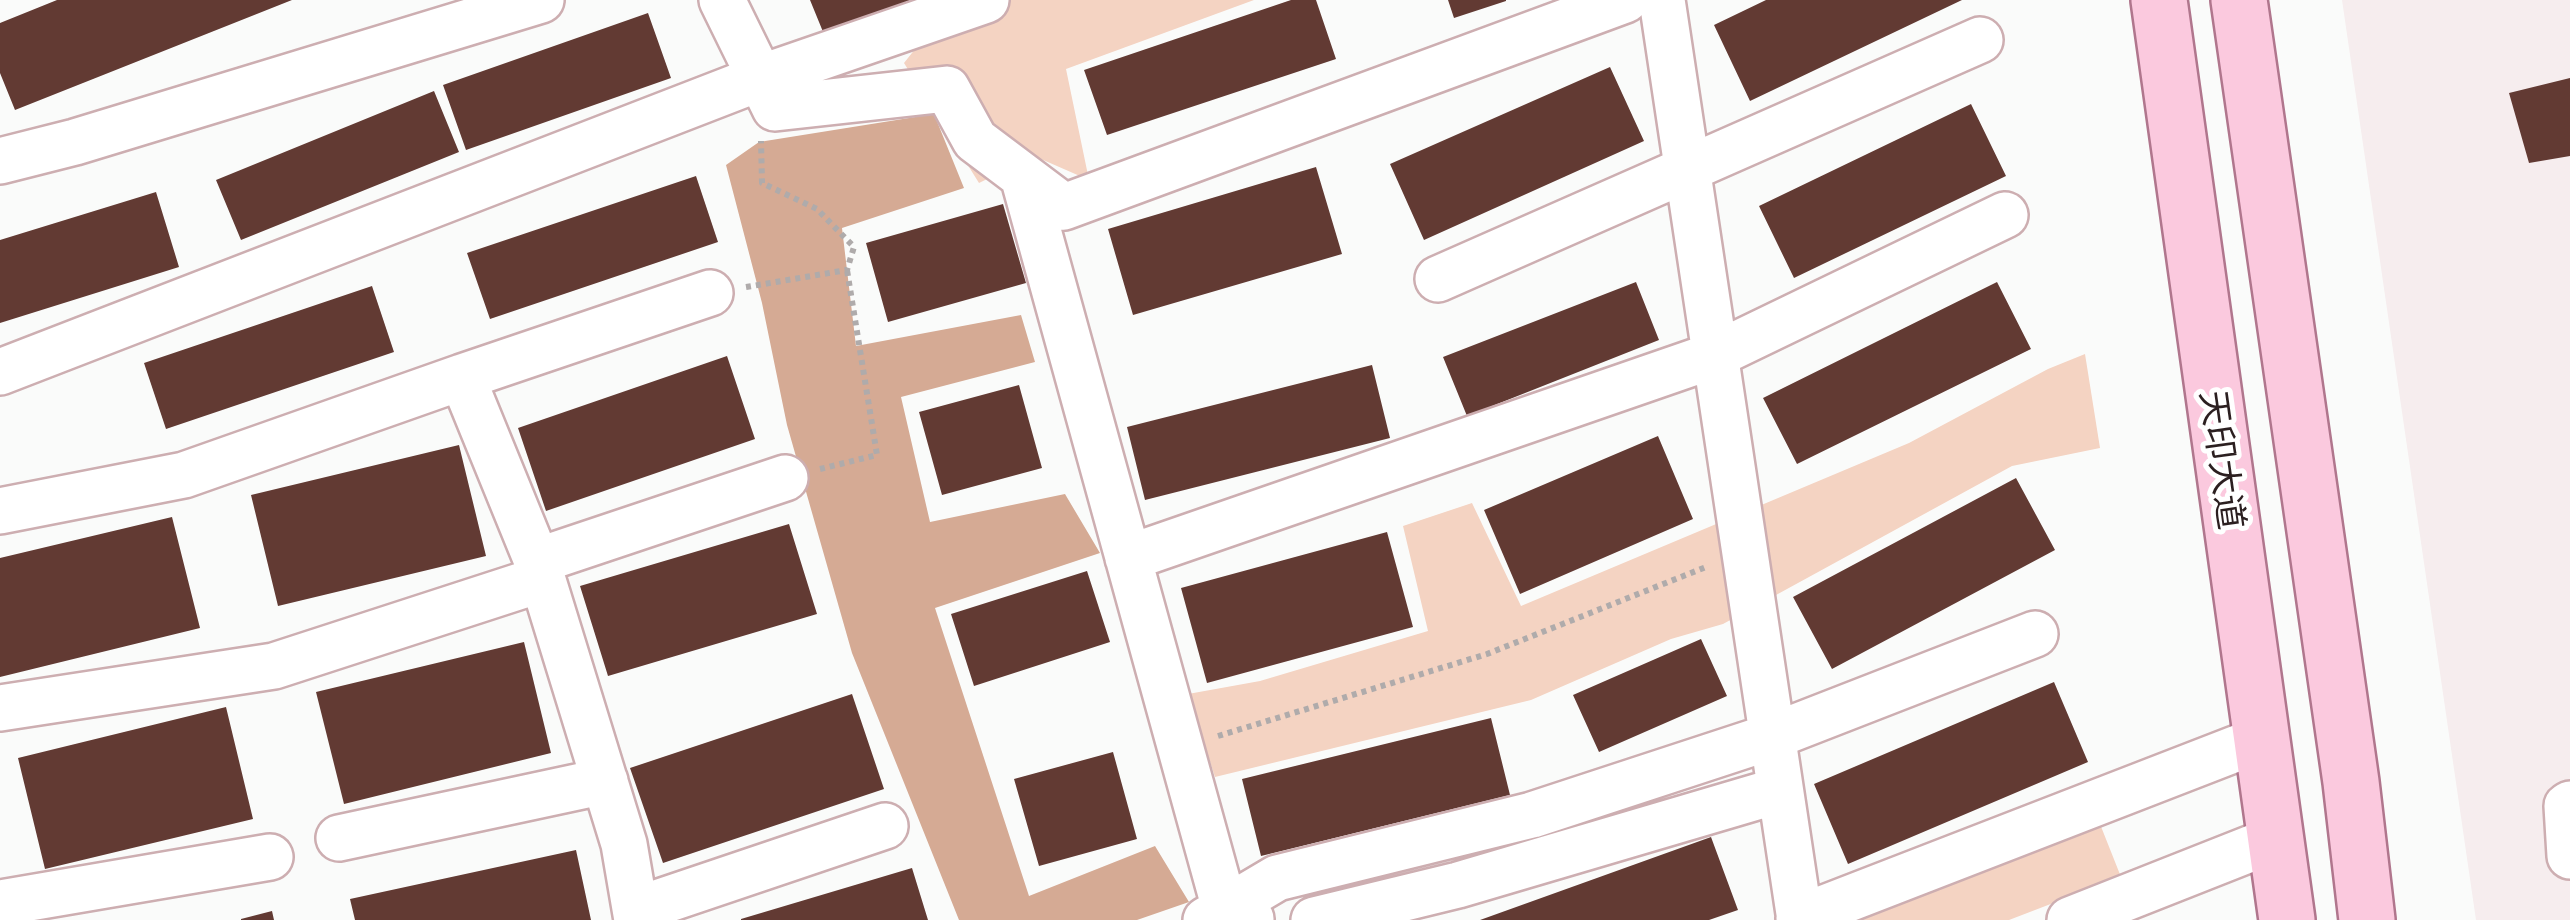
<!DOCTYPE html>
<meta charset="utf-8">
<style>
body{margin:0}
canvas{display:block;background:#fafbfa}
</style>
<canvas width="2570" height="920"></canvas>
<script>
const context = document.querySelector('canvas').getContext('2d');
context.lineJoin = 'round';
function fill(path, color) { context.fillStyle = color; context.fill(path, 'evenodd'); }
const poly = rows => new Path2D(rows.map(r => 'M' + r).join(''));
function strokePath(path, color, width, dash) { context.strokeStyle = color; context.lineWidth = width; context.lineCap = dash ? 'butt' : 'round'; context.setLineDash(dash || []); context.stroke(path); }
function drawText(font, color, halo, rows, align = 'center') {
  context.font = font + ' "Exo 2","Noto Sans SC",sans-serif'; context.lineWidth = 10; context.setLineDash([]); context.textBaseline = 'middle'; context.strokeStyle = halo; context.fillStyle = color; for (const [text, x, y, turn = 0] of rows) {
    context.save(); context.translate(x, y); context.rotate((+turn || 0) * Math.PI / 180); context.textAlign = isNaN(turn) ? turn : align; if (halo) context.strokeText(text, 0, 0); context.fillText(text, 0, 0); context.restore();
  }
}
const built = poly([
 [2342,0,2570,0,2570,920,2476,920]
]);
const green = poly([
 [998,0,1254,0,1066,69,1089,180,1034,156,979,183,904,63,931,29],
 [2085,354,2100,448,2012,466,1723,624,1671,639,1531,700,1215,777,1188,694,1260,681,1428,631,1403,526,1472,503,1521,606,1909,443,2048,369],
 [2100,824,2121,877,2009,920,1850,920]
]);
const forest = poly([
 [934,114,964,188,842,228,856,346,1021,315,1035,362,901,397,930,522,1065,494,1100,553,935,608,1029,896,1155,846,1189,902,1137,920,959,920,852,653,787,425,762,303,726,165,759,142]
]);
const building = poly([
 [57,0,292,0,15,110,0,73,0,23],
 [810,0,937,0,828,44],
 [1291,0,1316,0,1336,59,1107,135,1084,70],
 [1448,0,1506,0,1506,1,1454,18],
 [1766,0,1962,0,1750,101,1714,25],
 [648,13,671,78,466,150,443,85],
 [1610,67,1644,141,1424,240,1390,164],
 [2570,78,2570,156,2529,163,2509,93],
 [434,91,459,152,241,240,216,180],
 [1971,104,2006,176,1794,278,1759,206],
 [1316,167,1342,254,1133,315,1108,229],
 [696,176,718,242,490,319,467,253],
 [156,192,179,267,0,323,0,240],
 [1003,204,1026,283,888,322,866,243],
 [1636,282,1659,340,1467,416,1443,357],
 [1997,282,2031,349,1797,464,1763,398],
 [372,286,394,352,166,429,144,363],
 [727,356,755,439,546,511,518,428],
 [1372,365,1390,438,1145,500,1127,427],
 [1019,385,1042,468,942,495,919,412],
 [1658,436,1693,519,1520,594,1484,510],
 [459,445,486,556,278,606,251,495],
 [2016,478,2055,550,1832,669,1793,597],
 [172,517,200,628,0,677,0,558],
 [789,524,817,614,608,676,580,586],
 [1387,532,1413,627,1207,683,1181,588],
 [1087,571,1110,642,974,686,951,614],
 [1701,639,1727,696,1599,752,1573,695],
 [524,642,551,753,344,804,316,692],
 [2054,682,2088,762,1848,864,1814,784],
 [852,694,884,789,663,863,630,768],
 [226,707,253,819,45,869,18,758],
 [1491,718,1510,795,1261,856,1242,779],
 [1113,752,1137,839,1039,866,1014,779],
 [1711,837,1738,910,1709,920,1480,920],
 [576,850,591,920,355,920,350,899],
 [912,868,928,920,741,920,741,919],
 [272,911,274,920,241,920,241,919]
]);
const path = poly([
 [746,287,847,270,854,247,817,209,762,183,761,141],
 [820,469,877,455,847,270],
 [1218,736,1487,654,1706,567]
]);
const minor = poly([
 [722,0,775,108,947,89,975,140,1064,207,1625,0],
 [1662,0,1800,920],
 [0,161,75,142,541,0],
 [1023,176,1225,909,1251,919],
 [1438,279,1980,40],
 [0,372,760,78,986,0],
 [462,377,710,293],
 [0,511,184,475,462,377,537,561,624,844,637,920],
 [1128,558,1715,355,2005,215],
 [537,561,785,478],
 [0,708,274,666,542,579],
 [2570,804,2567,806,2570,856],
 [339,838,605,781],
 [0,903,270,857],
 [636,910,885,826],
 [1799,918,2261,739],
 [1206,920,1277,878,1532,815,1773,736,2035,634],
 [1314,920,1458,885,1780,790],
 [2070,920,2275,839]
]);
const major = poly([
 [2159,0,2287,920],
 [2239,0,2351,782,2367,920]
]);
const streetNames = [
 ["天印大道",2222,460,82]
];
fill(built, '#f6edee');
fill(green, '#f4d3c2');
fill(forest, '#d5aa94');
fill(building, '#623a33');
strokePath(minor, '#cdaeb1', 50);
strokePath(major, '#b0768d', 60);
strokePath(path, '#afabab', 6, [5, 5]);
strokePath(minor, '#fff', 45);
strokePath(major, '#fbc9de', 55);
drawText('35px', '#2b1f20', '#fff', streetNames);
</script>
